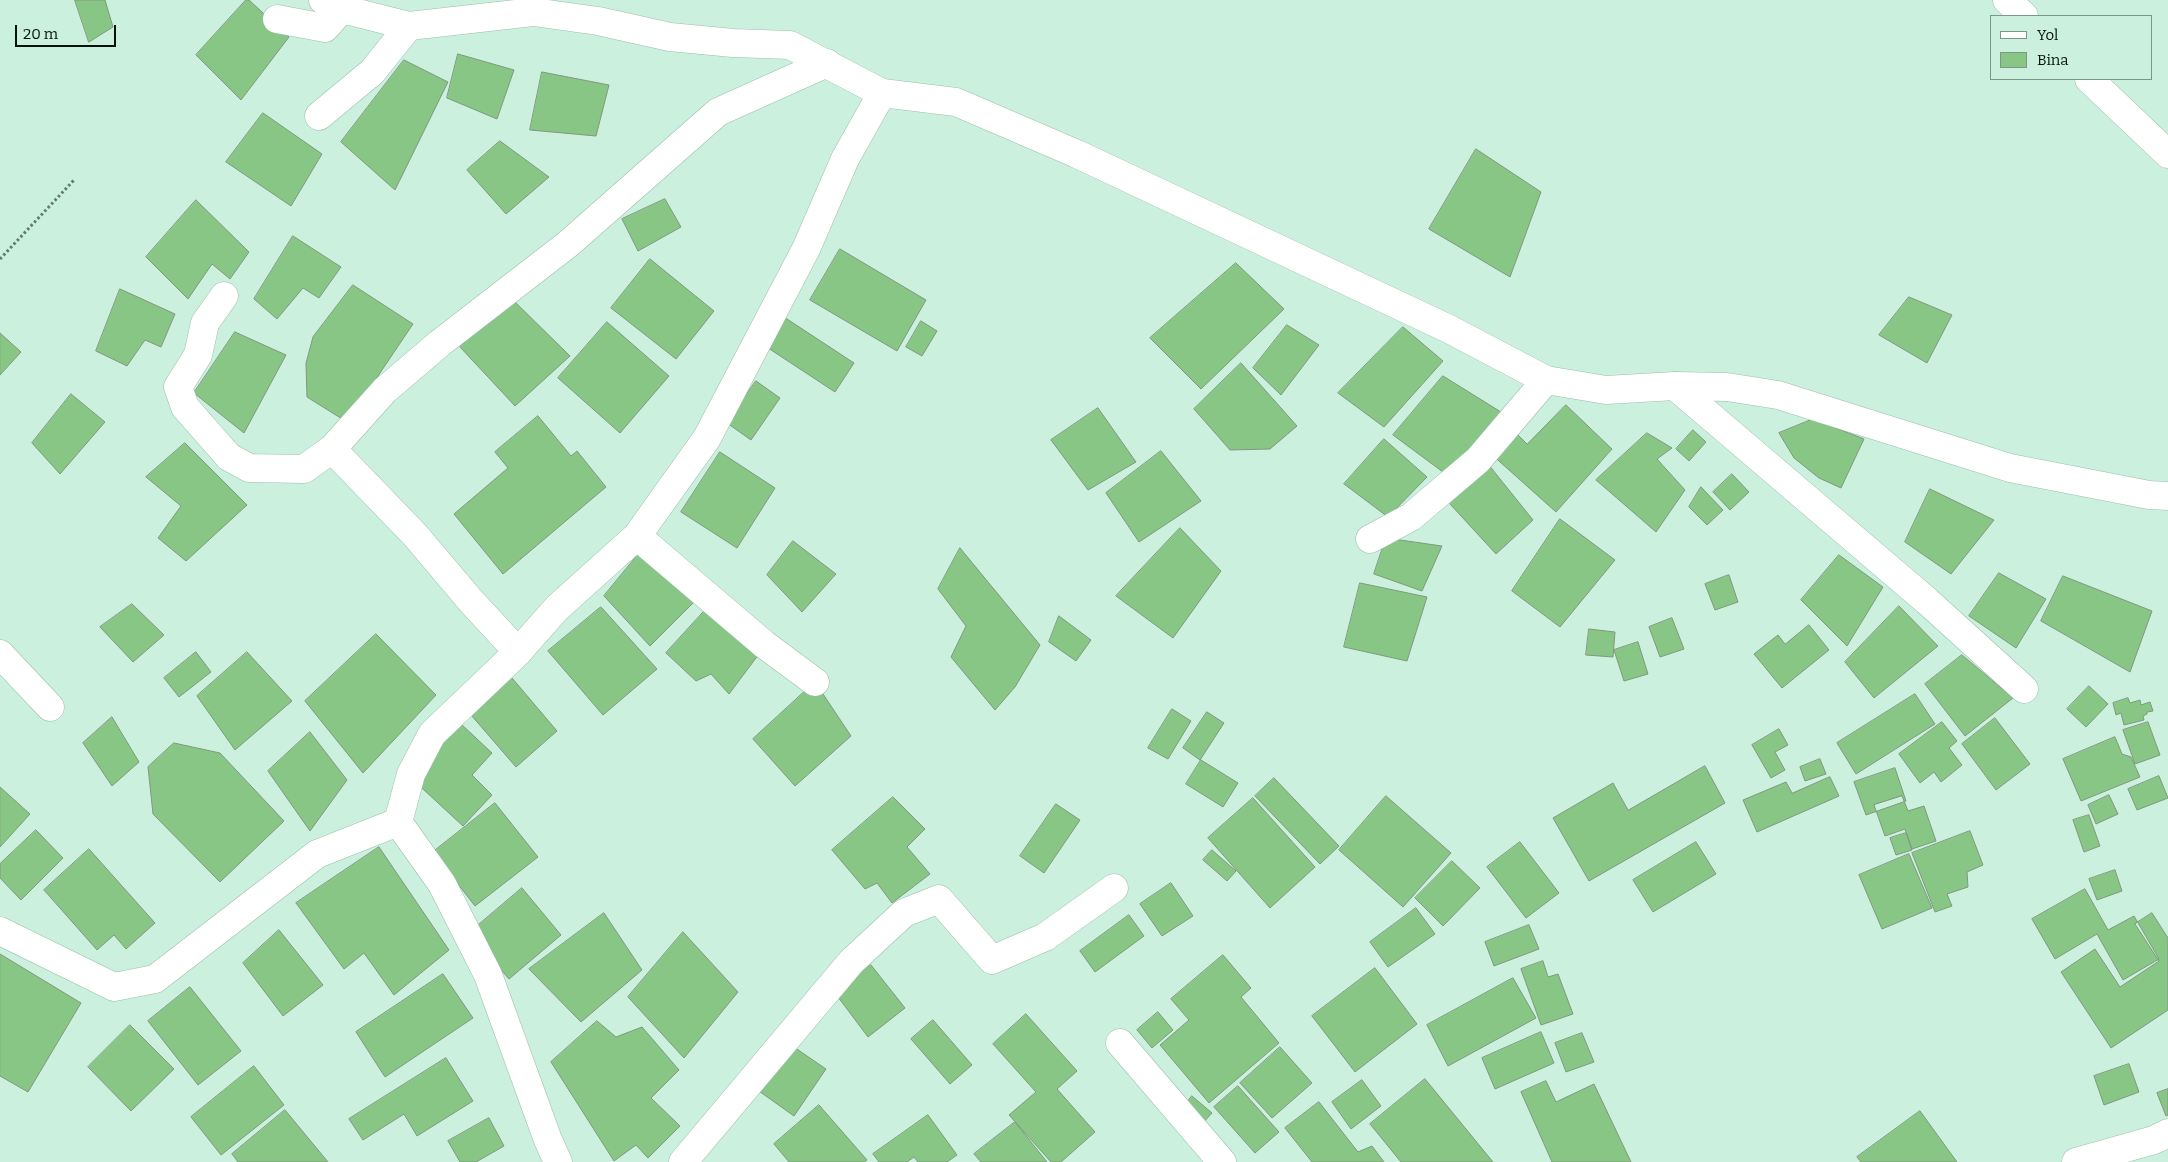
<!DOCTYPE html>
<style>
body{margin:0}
#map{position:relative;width:2168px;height:1162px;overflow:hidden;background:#cbf0de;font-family:Bitter,serif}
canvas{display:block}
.legend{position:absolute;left:1990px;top:15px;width:162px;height:65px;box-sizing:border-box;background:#cbf0de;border:1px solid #7c978a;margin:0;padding:6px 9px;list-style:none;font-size:15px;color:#05110b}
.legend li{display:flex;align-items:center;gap:10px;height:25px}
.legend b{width:25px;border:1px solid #7c978a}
.scale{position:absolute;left:15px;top:25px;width:101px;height:22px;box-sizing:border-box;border:2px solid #05110b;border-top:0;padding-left:6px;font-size:15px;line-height:18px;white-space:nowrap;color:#05110b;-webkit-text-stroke:4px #cbf0de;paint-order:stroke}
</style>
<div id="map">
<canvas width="2168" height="1162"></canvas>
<ul class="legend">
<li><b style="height:6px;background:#fff"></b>Yol</li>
<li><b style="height:14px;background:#87c685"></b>Bina</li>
</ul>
<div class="scale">20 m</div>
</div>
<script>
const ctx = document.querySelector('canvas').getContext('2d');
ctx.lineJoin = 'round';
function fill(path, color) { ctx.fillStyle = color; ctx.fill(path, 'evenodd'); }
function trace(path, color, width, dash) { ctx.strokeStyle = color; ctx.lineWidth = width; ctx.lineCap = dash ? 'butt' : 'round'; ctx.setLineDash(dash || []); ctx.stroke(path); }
const building = new Path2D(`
 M75 0H105L113 27 89 42Z
 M246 0H249L289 37 241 100 196 55Z
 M458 54 514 70 497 119 447 98Z
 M404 60 448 82 395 190 341 142Z
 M542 72 609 85 596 136 530 130Z
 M263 113 322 154 291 206 226 162Z
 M500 141 549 177 506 214 467 170Z
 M1476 149 1541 192 1510 277 1429 229Z
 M665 199 681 227 638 251 622 219Z
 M196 200 249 252 230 279 212 264 188 299 146 257Z
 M293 236 341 267 319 298 303 288 277 319 254 299Z
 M840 249 926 300 897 351 810 300Z
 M650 259 714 311 676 359 611 308Z
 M1236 263 1284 309 1201 389 1150 338Z
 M353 285 413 324 347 422 307 397 306 363 313 337Z
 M120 289 175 314 161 347 145 340 127 366 96 351Z
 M1909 297 1952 315 1927 363 1879 335Z
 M512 299 570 356 515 406 460 347Z
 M784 317 854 363 835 392 765 346Z
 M921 321 937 331 922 356 906 347Z
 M607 322 669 376 620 433 558 378Z
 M1287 325 1319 345 1281 395 1253 368Z
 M1403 327 1443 361 1384 427 1338 393Z
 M235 332 286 355 244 433 194 393Z
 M0 333 21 352 0 375Z
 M1241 363 1297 426 1270 449 1230 450 1194 409Z
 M1443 376 1501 412 1447 475 1393 435Z
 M756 381 780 398 751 440 727 423Z
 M71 394 105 422 60 474 32 443Z
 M1566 405 1612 449 1556 512 1490 453 1514 431 1527 444Z
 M1098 408 1136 462 1088 490 1051 440Z
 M538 416 571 456 577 451 606 487 503 574 454 514 508 468 495 452Z
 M1813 419 1864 439 1841 488 1819 478 1794 458 1779 433Z
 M1693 430 1706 442 1689 461 1676 449Z
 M1647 433 1672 448 1657 459 1685 490 1656 532 1596 480Z
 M1384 439 1427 477 1388 517 1344 484Z
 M185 443 247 505 186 561 158 538 181 506 146 477Z
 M1161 451 1201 501 1139 542 1106 493Z
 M720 452 775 488 737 548 681 512Z
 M1488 464 1533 520 1496 554 1450 504Z
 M1732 474 1749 492 1730 510 1713 492Z
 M1701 487 1723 510 1707 525 1689 507Z
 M1930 489 1994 520 1951 574 1905 542Z
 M1560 519 1615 560 1560 627 1512 591Z
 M1180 528 1221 571 1173 638 1116 596Z
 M1386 538 1442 546 1422 591 1374 574Z
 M793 541 836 574 802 612 767 575Z
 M960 548 1040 645 1015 687 995 710 951 657 966 626 938 589Z
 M641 551 694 602 650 646 604 596Z
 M1839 555 1883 587 1847 646 1801 600Z
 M1999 573 2046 599 2016 648 1969 616Z
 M1729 575 1738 602 1715 610 1705 584Z
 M2063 576 2152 611 2130 672 2041 621Z
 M1360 583 1427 597 1407 661 1344 647Z
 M132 604 164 635 133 662 100 627Z
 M1899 606 1938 646 1874 698 1845 662Z
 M601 607 657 669 603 715 548 651Z
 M708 607 759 654 729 694 711 674 696 681 666 653Z
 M1059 616 1091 640 1076 661 1049 642Z
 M1672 618 1684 649 1660 657 1649 627Z
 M1809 625 1829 650 1782 688 1754 654 1778 635 1785 644Z
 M1589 629 1615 632 1613 657 1586 655Z
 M376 634 436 695 363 773 305 701Z
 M1638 642 1648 674 1624 681 1614 650Z
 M196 652 211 672 179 697 164 678Z
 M247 652 292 701 235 750 197 696Z
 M1962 655 2013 698 1965 736 1925 684Z
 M512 678 557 731 516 767 471 715Z
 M815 682 851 736 795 786 753 739Z
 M2089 686 2108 704 2086 727 2067 709Z
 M1915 694 1935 724 1856 774 1837 743Z
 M2128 698 2130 703 2140 700 2141 705 2150 702 2153 711 2147 712V714L2143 716 2144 720 2124 725 2121 713 2116 715 2113 703Z
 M1172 709 1191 721 1168 759 1148 748Z
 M1207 712 1224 723 1200 760 1183 748Z
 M112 717 139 762 112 786 83 743Z
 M1995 718 2030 764 1996 790 1962 744Z
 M1942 722 1957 741 1949 748 1962 765 1941 782 1934 772 1920 783 1899 754Z
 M2148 722 2160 755 2135 764 2123 730Z
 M461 724 492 753 472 775 492 795 463 826 411 778Z
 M1779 729 1788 745 1775 752 1785 770 1771 778 1752 745Z
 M310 732 347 780 310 831 268 771Z
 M2115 737 2122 754 2131 757 2140 777 2081 801 2063 759Z
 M174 743 220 753 284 821 220 882 153 814 148 767Z
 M1820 759 1826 774 1805 781 1800 767Z
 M1201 760 1238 783 1223 807 1186 784Z
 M1705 766 1725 803 1589 881 1553 818 1613 783 1628 810Z
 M1895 768 1906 801 1866 815 1854 782Z
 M2159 776 2168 798 2137 810 2128 789Z
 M1830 777 1839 796 1757 832 1743 800 1786 782 1792 793Z
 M1274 778 1339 846 1320 864 1255 796Z
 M0 787 30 814 0 847Z
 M2109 795 2118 814 2096 824 2088 805Z
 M1386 796 1451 853 1403 907 1339 850Z
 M1902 796 1908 811 1924 806 1936 841 1912 849 1905 829 1885 836 1874 805Z
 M893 797 925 829 907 847 930 874 892 903 877 883 865 889 832 850Z
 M1253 798 1315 867 1270 908 1208 838Z
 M495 803 538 857 475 906 433 852Z
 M1056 804 1080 820 1044 873 1020 856Z
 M2089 815 2100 846 2084 852 2073 820Z
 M36 830 63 858 21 900 0 878V864Z
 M1970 831 1983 865 1967 872 1968 887 1947 894 1952 906 1935 912 1912 853Z
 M1906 833 1912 850 1896 855 1890 838Z
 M1520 842 1559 893 1526 918 1487 867Z
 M1696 842 1716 874 1653 912 1633 880Z
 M379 847 449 950 394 995 364 953 344 969 296 903Z
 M89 849 155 923 126 949 114 935 97 950 44 890Z
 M1212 850 1236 871 1227 881 1203 860Z
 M1909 854 1932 908 1882 929 1859 875Z
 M1452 861 1480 888 1443 926 1415 898Z
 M2115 870 2122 891 2097 900 2089 879Z
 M1171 883 1193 916 1162 936 1140 904Z
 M522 888 561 935 509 979 469 933Z
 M2085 889 2108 930 2134 916 2159 959 2123 980 2097 934 2055 959 2032 919Z
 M1416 908 1435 934 1388 967 1370 942Z
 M604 913 642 970 581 1022 529 969Z
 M2152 913 2168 938V1010L2111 1048 2061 972 2095 949 2120 987 2159 961 2135 924Z
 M1129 915 1144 936 1095 972 1080 951Z
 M1529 925 1539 949 1494 966 1485 942Z
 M279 930 323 985 283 1016 243 963Z
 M683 932 738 992 684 1058 628 997Z
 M0 954 81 1003 28 1092 0 1076Z
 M1223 955 1251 988 1241 997 1279 1043 1209 1103 1160 1045 1189 1020 1171 999Z
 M1543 961 1548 977 1558 974 1573 1014 1541 1025 1521 969Z
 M871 965 905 1008 868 1037 835 993Z
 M1375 968 1417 1024 1355 1072 1312 1016Z
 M443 974 473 1018 385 1077 356 1032Z
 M1513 978 1536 1018 1448 1066 1427 1025Z
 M190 987 241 1051 198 1085 148 1021Z
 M1158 1012 1173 1030 1152 1048 1137 1030Z
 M1026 1014 1077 1071 1057 1089 1095 1132 1061 1162H1051L1009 1115 1036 1092 993 1044Z
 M933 1020 972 1065 950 1084 911 1039Z
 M597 1021 616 1037 642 1027 679 1070 651 1098 680 1126 648 1158 636 1145 614 1161 551 1062Z
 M130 1025 174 1069 131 1111 88 1067Z
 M1541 1032 1554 1063 1495 1089 1482 1058Z
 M1582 1033 1594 1062 1566 1072 1555 1043Z
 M788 1043 826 1069 794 1116 756 1089Z
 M1280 1047 1312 1083 1272 1118 1240 1083Z
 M446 1058 473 1101 417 1136 404 1114 363 1140 349 1119Z
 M2129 1064 2139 1092 2104 1105 2094 1076Z
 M254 1066 284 1105 221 1155 191 1117Z
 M1425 1079 1493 1162H1401L1370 1124Z
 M1362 1080 1381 1106 1351 1129 1332 1102Z
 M1546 1081 1556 1102 1594 1084 1631 1162H1552L1521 1092Z
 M1238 1086 1279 1132 1255 1153 1214 1107Z
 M2168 1089V1115L2166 1116 2157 1093Z
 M1192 1096 1212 1113 1202 1124 1183 1108Z
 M1319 1102 1358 1152 1372 1146 1384 1162H1312L1285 1128Z
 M819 1105 867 1160 864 1162H789L774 1144Z
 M285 1110 328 1162H238L232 1154Z
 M1920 1111 1957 1162H1861L1857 1157Z
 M928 1115 957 1155 947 1162H918L914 1157 907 1162H879L873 1154Z
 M489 1118 504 1146 476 1162H460L448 1141Z
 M1015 1122 1047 1162H981L974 1154Z`);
const path = new Path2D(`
 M0 259 75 179`);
const minor = new Path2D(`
 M323 0 342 9 409 26 533 12 598 21 670 37 733 43 790 45 882 93
 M224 296 205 323 198 355 178 387 185 407 229 457 249 468 304 469 332 449 385 390 440 343 568 244 718 112 827 63
 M1675 386 1927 601 2024 689
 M332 449 416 536 470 600 518 652
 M1370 539 1411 517 1478 460 1546 380
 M0 654 50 707
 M0 931 114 987 155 979 317 854 398 822
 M1120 1043 1222 1162
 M683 1162 851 962 904 913 939 899 992 960 1045 937 1114 888
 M2076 1162 2154 1140 2168 1133`);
const secondary = new Path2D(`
 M2007 0 2024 16
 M277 19 325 28 342 9
 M2089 79 2168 154
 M319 116 372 72 409 26
 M637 536 765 645 815 682
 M558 1162 548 1140 488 975 442 884 398 822 411 774 432 734 518 652 557 608 637 536 707 438 806 249 845 159 882 93 956 102 1077 154 1449 329 1546 380 1606 390 1675 386 1727 387 1778 395 2010 468 2149 495 2168 496`);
fill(building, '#87c685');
trace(building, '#80987f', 1);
trace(minor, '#9bbfad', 29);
trace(secondary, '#9bbfad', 29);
trace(path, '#637b6f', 3, [2.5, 2.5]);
trace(minor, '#fff', 28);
trace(secondary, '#fff', 28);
</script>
